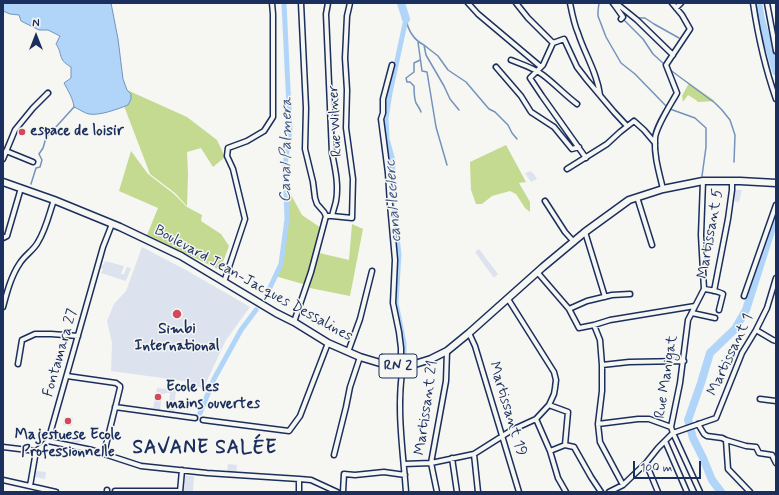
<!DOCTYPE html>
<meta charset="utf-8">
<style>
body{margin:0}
#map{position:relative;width:779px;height:495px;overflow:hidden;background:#f6f6f2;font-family:Mynerve,sans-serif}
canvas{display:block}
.frame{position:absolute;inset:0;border:4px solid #1b2f5e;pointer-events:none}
.north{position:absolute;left:16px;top:16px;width:40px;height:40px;-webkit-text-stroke:3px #f6f6f2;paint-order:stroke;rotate:0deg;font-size:11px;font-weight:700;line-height:16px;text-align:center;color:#1b2f5e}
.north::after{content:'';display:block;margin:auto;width:14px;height:18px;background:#1b2f5e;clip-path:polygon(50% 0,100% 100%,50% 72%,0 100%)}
.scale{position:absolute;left:633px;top:461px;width:68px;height:18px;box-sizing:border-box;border:2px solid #1b2f5e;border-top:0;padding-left:5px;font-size:12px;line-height:14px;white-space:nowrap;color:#1b2f5e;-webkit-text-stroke:3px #f6f6f2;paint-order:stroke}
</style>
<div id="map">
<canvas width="779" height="495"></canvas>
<div class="frame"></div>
<div class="north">N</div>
<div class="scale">100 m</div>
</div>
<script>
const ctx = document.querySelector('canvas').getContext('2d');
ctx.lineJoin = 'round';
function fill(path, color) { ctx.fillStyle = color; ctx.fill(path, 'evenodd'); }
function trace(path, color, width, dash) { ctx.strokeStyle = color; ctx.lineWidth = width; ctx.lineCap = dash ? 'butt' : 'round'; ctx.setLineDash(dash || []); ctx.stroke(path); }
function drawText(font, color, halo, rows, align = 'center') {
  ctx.font = font + ' Mynerve,sans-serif'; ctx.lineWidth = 3; ctx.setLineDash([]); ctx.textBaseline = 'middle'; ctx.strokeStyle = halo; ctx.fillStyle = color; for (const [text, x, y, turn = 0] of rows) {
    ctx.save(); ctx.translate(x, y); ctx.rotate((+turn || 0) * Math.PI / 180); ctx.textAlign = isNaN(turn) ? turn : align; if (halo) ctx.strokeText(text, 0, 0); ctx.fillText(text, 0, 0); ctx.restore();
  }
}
const built = new Path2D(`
 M531 171 532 173H533L537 179 531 182 525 173Z
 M733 190H742L739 202 734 201 735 199 732 198Z
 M142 247 186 270 250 307 226 340 203 389 184 381 111 371 112 343 107 321 114 304 126 291Z
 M479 249 498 274 494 278 475 252Z
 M105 261 124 266 121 274H124L127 267 131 268 126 281 101 273 103 269 101 268 102 265 104 264Z
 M157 388 176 390 174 412 168 410 170 393H165V394H162L160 410 153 409Z
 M64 417 66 418 67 417 73 418 72 426 63 425Z
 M73 434 83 436 81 442H78L76 445 71 444Z
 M228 464 237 465 236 474 227 473Z
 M36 471 46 472 45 479 35 477Z
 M184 476H194L193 492H183Z`);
const green = new Path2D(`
 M689 83 715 101 698 102 696 100 688 95 683 102 682 96Z
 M127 90 187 117 217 140 225 157 213 167 201 148 187 152 188 174 187 206 175 193 150 174 124 106 128 105 131 94Z
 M506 145 526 182 519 183 530 202V212L525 208 516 194 510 191 492 196 482 204H476L471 190 470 162Z
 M131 151 148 174 174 194 187 207 202 215 201 221 221 234 229 246 220 270 147 235 158 208 119 191Z
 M289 191 302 215 321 228 315 252 349 260 352 224 363 229 350 296 310 288V286L275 276 279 266Z`);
const water = new Path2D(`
 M3 3H111L118 39 123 79 127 90 131 94V99L128 105C118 109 99 116 89 114 84 113 79 109 74 107 73 98 68 91 64 83L71 78V67C57 59 63 54 56 44L60 36 48 30H39L21 21 19 15 10 14 3 11Z`);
const stream = new Path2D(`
 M599 3 598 11V16L606 37 621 63 635 74 667 107
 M609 3 612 6
 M622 18 643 39 653 54 664 64
 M637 18H645L654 24 679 38
 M406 19C408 30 414 40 424 45L426 55 444 86 450 99 459 110
 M418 42 422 71 427 72 436 127 447 165
 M424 45 438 56 448 70 466 82 489 109 495 112 508 125 512 133 517 139
 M420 60 414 63V72L406 78 407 82H410L414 86C414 91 414 98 416 103 418 106 420 109 421 112
 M669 69 715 103 722 110 730 120 735 135 734 162
 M670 109 695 118 706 128V147L702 176
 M31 184 36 168 40 167 42 160 39 154 43 148 46 138 74 107`);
const canal = new Path2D(`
 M267 294 281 264 287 219 285 166 290 130 284 3
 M404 361V343L396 303 399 254 396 229 391 199 393 161 387 139 386 118 390 93 406 19
 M200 413 214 379 241 330 256 310`);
const river = new Path2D(`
 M401 3 406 19
 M758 3 761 20 776 71
 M721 492 712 480 703 458 693 438 688 420 701 383 710 353 735 329 746 310 776 215`);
const street = new Path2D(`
 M301 3 306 108 305 149 313 182 315 198 317 204 324 212 326 216
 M468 3 478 14 541 67
 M516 3 528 18 553 43
 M570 3C572 13 574 24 578 33 585 55 597 72 600 95
 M613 3 623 17 621 19
 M616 3 637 20 673 55
 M753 3C758 36 765 68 776 99
 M767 3 776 51
 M676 8 681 3
 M511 60C521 64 534 68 543 75 555 84 565 95 577 104
 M392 65 383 99V113L381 119 388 173 390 204 395 260 393 303 399 332 401 348V366
 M496 67 521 96 531 112 554 127 572 149 579 147
 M6 151 33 162
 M586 158 542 96 530 78 543 65 553 43 564 39 577 67 587 80 614 112 627 126
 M3 159 15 130 33 108 48 93
 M567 169 607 144 620 132 634 121 644 130 655 143
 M703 181 701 235 704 289
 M663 189C659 172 654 156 655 139 655 128 671 104 677 93L666 65 690 29 682 15 672 3
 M637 197 652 245
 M545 201 565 232 574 242
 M326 216H332C333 211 335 206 336 201 339 185 335 168 332 153L326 14 328 3
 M332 216 352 218 353 179 346 128 347 90 345 58 347 16 350 3
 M585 232 605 297
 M3 238 7 236 21 188
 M538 273 569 309 579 328 594 325 610 320 695 306
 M224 282 245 219 233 169 227 156 228 148 247 141 264 131 273 117V14L272 3
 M704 289C710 290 718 291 723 294L719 310
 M714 291 728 219 732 190V181
 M744 296 776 205
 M3 307C7 292 11 276 20 263 25 255 34 250 38 242 46 229 49 214 54 200
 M569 309 587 301 612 295 630 294
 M692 313 715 318
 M294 322 311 272 326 216
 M594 325 600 340 602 365V391L598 424 600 442 623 485
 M756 330 773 340 776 341
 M469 333 475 346 519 492
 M348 352 360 319 372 271
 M18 364 22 340 35 334H51L78 336
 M602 365 629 362 684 361
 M403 366C396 408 403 450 406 492
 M67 376 116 383 120 386V388L104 453
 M760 399 776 401
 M549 405 568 412 565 445 550 451
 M115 407 195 418
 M536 419 550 451 558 478 566 492
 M203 420 289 431 300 416 328 343
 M598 424 638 419H649L671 427
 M698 424 704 434 707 436 722 438 726 440 746 446 756 447 759 453 772 455 776 463
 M726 440 728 469 750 492
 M48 441 92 450 141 466 207 473 299 479 311 480 337 492
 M665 441 687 492
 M565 445 574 447 591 477 601 492
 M3 447 36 451 44 445 48 441 103 247 112 224
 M474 454 478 492
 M334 455 346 407 350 387 360 357
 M452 458 457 492
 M646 463 658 492
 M404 464 431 463 474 454 512 430 536 419 549 405 554 394 555 388 556 380 554 372 508 299
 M3 480 56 492
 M30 486 36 451
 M107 490V492
 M115 491H180
 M180 492 182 470
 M299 492V479
 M343 492 344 474 355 475 384 472 405 475
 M437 492 431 463 446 381 447 351
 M609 492 623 485 646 463 658 448 673 433 671 427 680 383 688 320 704 289
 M700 492 673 433 716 418 742 353 756 330 767 308 776 278`);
const primary = new Path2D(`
 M3 182 54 200 120 227 181 256 276 313 294 322 328 343 360 357 380 363 401 366H408L415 364 431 359 447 351 469 333 543 267 585 232 629 200 663 189 703 181H740L776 183`);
const markers = [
 [22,132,4,"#d1495b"],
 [177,314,5,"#d1495b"],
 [158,397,4,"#d1495b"],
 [68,421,4,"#d1495b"]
];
const shields = [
 [398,366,38]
];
const shieldNames = [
 ["RN 2",398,366]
];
const streetNames = [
 ["Rue Wilner",336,121,-93],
 ["Martissant 5",711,234,-80],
 ["Boulevard Jean-Jacques Dessalines",253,284,29],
 ["Fontamara 27",61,353,-74],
 ["Martissant 1",731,355,-65],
 ["Rue Manigat",667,377,-81],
 ["Martissant 21",427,408,-82],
 ["Martissant 19",507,409,73]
];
const poiNames = [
 ["espace de loisir",30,132],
 ["Simbi",177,330,"center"],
 ["International",177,347,"center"],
 ["Ecole les",166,388],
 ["mains ouvertes",166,405],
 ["Majestuese Ecole",68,436,"center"],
 ["Professionnelle",68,453,"center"]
];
const waterNames = [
 ["Canal Palmera",287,150,-89],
 ["canal leclerc",394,201,-94]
];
const districtNames = [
 ["SAVANE SALÉE",205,449]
];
fill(built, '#dde3ee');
fill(green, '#c3da90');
fill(water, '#b0d5f9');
trace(water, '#7493bb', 1);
trace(stream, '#7493bb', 1.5);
trace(canal, '#b0d5f9', 5);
trace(river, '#b0d5f9', 8);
trace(street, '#1b2f5e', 7);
trace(primary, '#1b2f5e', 9);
trace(street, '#f6f6f2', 4);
trace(primary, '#f6f6f2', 6);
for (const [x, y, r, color] of markers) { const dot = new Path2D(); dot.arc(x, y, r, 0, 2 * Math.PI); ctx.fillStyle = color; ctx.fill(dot); trace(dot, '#f6f6f2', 1.5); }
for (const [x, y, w] of shields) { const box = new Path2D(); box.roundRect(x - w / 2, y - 12, w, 24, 3); ctx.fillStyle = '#f6f6f2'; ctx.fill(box); trace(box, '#1b2f5e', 1); }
drawText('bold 14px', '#1b2f5e', null, shieldNames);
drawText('15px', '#1b2f5e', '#f6f6f2', streetNames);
drawText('bold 15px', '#1b2f5e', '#f6f6f2', poiNames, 'left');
drawText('italic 16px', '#405885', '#f6f6f2', waterNames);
ctx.letterSpacing = '1px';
drawText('bold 19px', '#1b2f5e', '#f6f6f2', districtNames);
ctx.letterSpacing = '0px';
</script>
